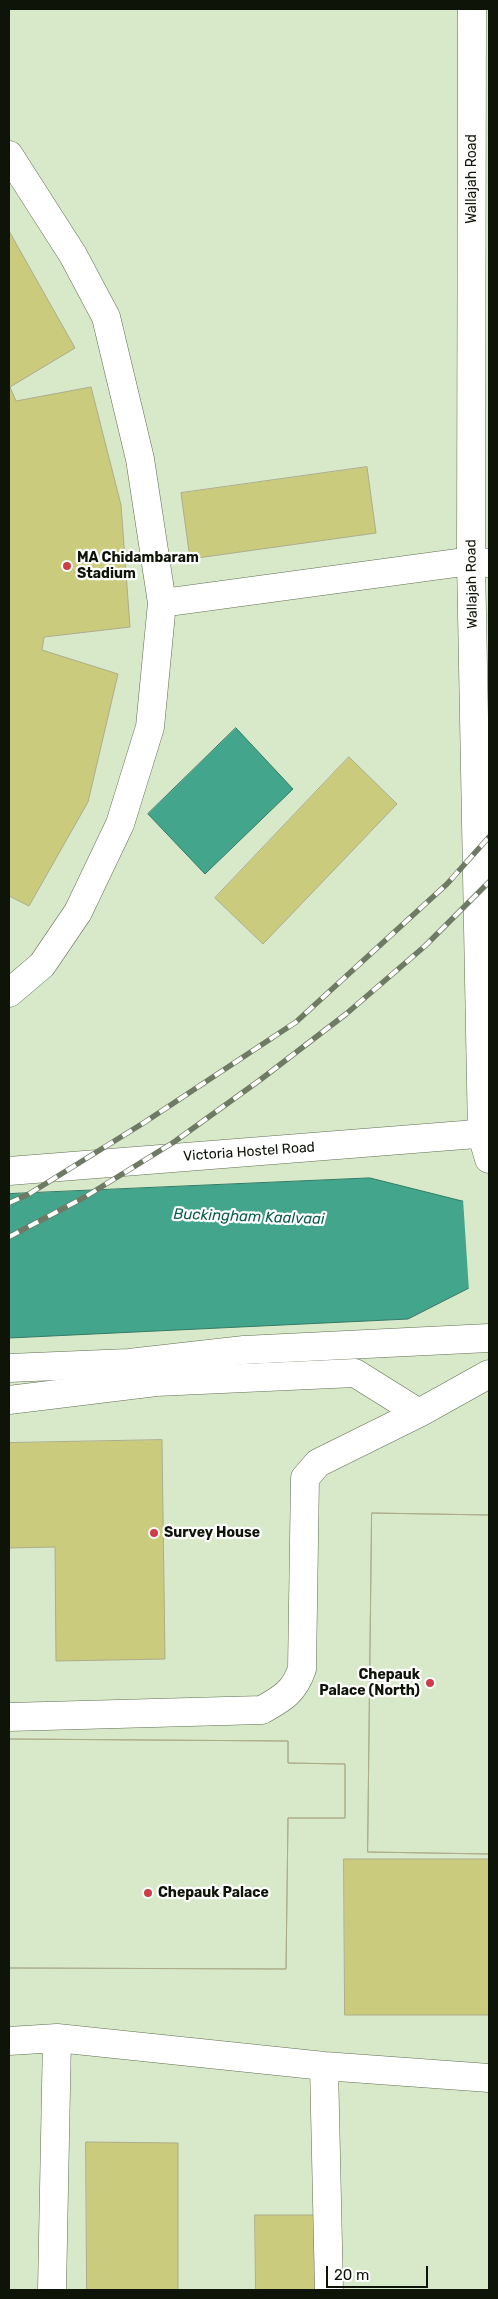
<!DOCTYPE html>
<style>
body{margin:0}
#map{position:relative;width:498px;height:2299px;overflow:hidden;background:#d8e9c9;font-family:Rubik,sans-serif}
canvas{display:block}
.frame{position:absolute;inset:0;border:10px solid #0f1409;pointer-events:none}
.scale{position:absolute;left:326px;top:2266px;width:102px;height:22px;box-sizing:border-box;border:2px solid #0f1409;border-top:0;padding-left:6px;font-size:15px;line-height:18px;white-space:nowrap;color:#0f1409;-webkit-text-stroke:4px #fff;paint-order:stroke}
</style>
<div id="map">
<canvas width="498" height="2299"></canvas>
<div class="frame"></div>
<div class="scale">20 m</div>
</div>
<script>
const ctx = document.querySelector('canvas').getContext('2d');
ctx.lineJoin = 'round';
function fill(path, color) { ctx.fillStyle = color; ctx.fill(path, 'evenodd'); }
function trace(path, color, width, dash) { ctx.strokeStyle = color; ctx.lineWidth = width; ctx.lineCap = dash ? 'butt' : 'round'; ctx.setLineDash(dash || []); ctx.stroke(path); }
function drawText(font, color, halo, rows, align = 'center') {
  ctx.font = font + ' Rubik,sans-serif'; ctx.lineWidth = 4.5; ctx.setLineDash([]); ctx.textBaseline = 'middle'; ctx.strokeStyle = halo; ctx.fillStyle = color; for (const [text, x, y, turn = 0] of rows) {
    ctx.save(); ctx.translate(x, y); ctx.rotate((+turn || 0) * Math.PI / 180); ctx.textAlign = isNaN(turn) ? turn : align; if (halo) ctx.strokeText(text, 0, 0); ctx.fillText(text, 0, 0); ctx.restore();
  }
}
const water = new Path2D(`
 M236 728 293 789 205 874 148 814Z
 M370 1178 462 1201 489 1203V1288H469L408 1319 9 1338V1194Z`);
const pier = new Path2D(`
 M463 1199 489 1200V1291H469Z`);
const building = new Path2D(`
 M9 231 75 348 10 387 16 401 91 387 121 505 130 627 44 637 42 650 118 674 88 802 29 906 9 896Z
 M367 467 376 533 190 559 181 493Z
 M349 757 397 804 263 944 215 898Z
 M162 1440 165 1659 56 1661 55 1547 9 1548V1443Z
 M372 1513 489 1515V1854L368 1852Z
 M372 1513 489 1515V1854L368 1852Z
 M9 1739 288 1741V1763L345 1764V1818H288L286 1969 9 1968Z
 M9 1739 288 1741V1763L345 1764V1818H288L286 1969 9 1968Z
 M344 1859H489V2015H345Z
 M86 2142 178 2143V2290H87Z
 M255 2215H324L325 2290H256Z`);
const minor = new Path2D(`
 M9 155 73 255 106 317 140 459 162 603 471 561 489 563
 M9 993 42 965 78 912 120 824 150 727 162 603
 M9 1171 489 1133
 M9 1400 156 1382 355 1373 419 1413
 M9 1717 262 1710C283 1698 294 1692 302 1669L305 1478 318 1463 419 1413 489 1374
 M9 2041 57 2038 324 2066 489 2078
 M324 2066 329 2290
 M52 2290 57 2038`);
const major = new Path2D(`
 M472 9 471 561 482 1135 489 1159
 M9 1368 129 1363 244 1350 489 1338`);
const rail = new Path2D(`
 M9 1203 29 1194 145 1122 296 1022 447 884 489 837
 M9 1237 85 1197 174 1142 260 1080 346 1014 425 946 489 882`);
const markers = [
 [67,566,5,"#ce3e49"],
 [154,1533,5,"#ce3e49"],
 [430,1683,5,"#ce3e49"],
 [148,1893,5,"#ce3e49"]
];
const streetNames = [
 ["Wallajah Road",472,179,-90],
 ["Wallajah Road",472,584,-91],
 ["Victoria Hostel Road",249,1152,-4]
];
const poiNames = [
 ["MA Chidambaram",77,558],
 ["Stadium",77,574],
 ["Survey House",164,1533],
 ["Chepauk",420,1675,"right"],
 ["Palace (North)",420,1691,"right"],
 ["Chepauk Palace",158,1893]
];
const waterNames = [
 ["Buckingham Kaalvaai",249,1217,2]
];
fill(water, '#42a58c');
trace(water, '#337a65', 1);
fill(pier, '#d8e9c9');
fill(building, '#cbcb7d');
trace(building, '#acac8b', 1);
trace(minor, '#606e52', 29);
trace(major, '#606e52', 29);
trace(minor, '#fff', 28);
trace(major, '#fff', 28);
trace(rail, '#6f7a65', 5.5);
trace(rail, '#fff', 4, [11]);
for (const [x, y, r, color] of markers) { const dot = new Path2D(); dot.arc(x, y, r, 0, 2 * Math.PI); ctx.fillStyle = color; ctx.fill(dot); trace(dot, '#fff', 2); }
drawText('14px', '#0f1409', '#fff', streetNames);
drawText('bold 14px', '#0f1409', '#fff', poiNames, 'left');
drawText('italic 15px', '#0d5d4c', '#fff', waterNames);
</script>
